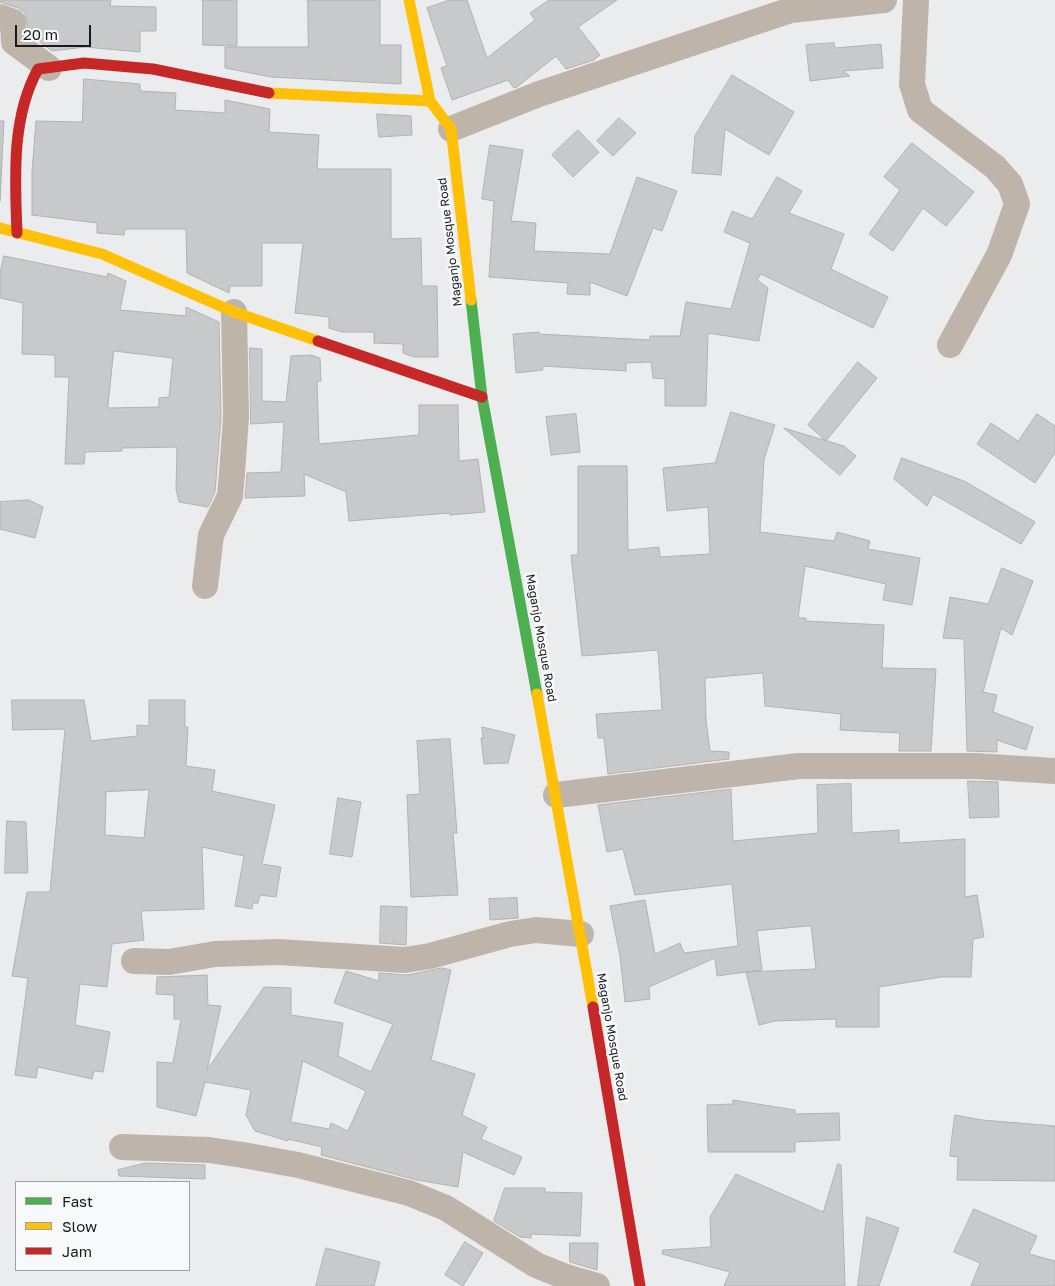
<!DOCTYPE html>
<style>
body{margin:0}
#map{position:relative;width:1055px;height:1286px;overflow:hidden;background:#ebeced;font-family:"Golos Text",sans-serif}
canvas{display:block}
.legend{position:absolute;left:15px;top:1181px;width:175px;height:90px;box-sizing:border-box;background:#f7f9fb;border:1px solid #9ea0a1;margin:0;padding:6px 9px;list-style:none;font-size:15px;color:#191a1b}
.legend li{display:flex;align-items:center;gap:10px;height:25px}
.legend b{width:25px;border:1px solid #9ea0a1}
.scale{position:absolute;left:15px;top:25px;width:76px;height:22px;box-sizing:border-box;border:2px solid #191a1b;border-top:0;padding-left:6px;font-size:15px;line-height:18px;white-space:nowrap;color:#191a1b;-webkit-text-stroke:4px #f7f9fb;paint-order:stroke}
</style>
<div id="map">
<canvas width="1055" height="1286"></canvas>
<ul class="legend">
<li><b style="height:6px;background:#4caf50"></b>Fast</li>
<li><b style="height:6px;background:#ffc107"></b>Slow</li>
<li><b style="height:6px;background:#c62828"></b>Jam</li>
</ul>
<div class="scale">20 m</div>
</div>
<script>
const ctx = document.querySelector('canvas').getContext('2d');
ctx.lineJoin = 'round';
function fill(path, color) { ctx.fillStyle = color; ctx.fill(path, 'evenodd'); }
function trace(path, color, width, dash) { ctx.strokeStyle = color; ctx.lineWidth = width; ctx.lineCap = dash ? 'butt' : 'round'; ctx.setLineDash(dash || []); ctx.stroke(path); }
function drawText(font, color, halo, rows, align = 'center') {
  ctx.font = font + ' "Golos Text",sans-serif'; ctx.lineWidth = 5; ctx.setLineDash([]); ctx.textBaseline = 'middle'; ctx.strokeStyle = halo; ctx.fillStyle = color; for (const [text, x, y, turn = 0] of rows) {
    ctx.save(); ctx.translate(x, y); ctx.rotate((+turn || 0) * Math.PI / 180); ctx.textAlign = isNaN(turn) ? turn : align; if (halo) ctx.strokeText(text, 0, 0); ctx.fillText(text, 0, 0); ctx.restore();
  }
}
const building = new Path2D(`
 M0 0H111L110 6 156 7V31H140V52L85 47 52 51 29 34 25 13 18 8 0 2Z
 M203 0H237V46L203 45Z
 M308 0H380V45H401V84L271 77 225 68V47H308Z
 M450 0H467L487 58 535 20 530 13 549 0H617L578 27 600 55 594 60 566 69 556 56 517 87 514 88 508 80 452 100 441 68 447 66 427 8Z
 M834 43 835 48 881 44 883 68 843 71 850 76 810 81 806 45Z
 M732 75 794 112 769 155 725 129 721 175 692 173 695 136Z
 M84 79 140 84V91L176 93 175 110 225 113V100L270 109 269 132 319 135 317 169H391V239L421 238 422 286H437L438 357H414L403 353V344L374 343V332H342L329 328V317L295 313 303 243H262V286H230L229 293 187 273 186 229H125L124 235 97 233V223L32 215V172L36 121 82 122Z
 M377 114 411 116 412 135 379 137Z
 M619 118 636 133 613 156 597 141Z
 M0 121H4L0 201Z
 M578 130 599 152 573 177 552 155Z
 M912 143 974 192 946 226 923 208 893 251 869 234 900 190 884 177Z
 M490 145 523 150 511 221 536 223 534 251 610 254 637 177 677 191 662 231 653 228 627 296 590 282V295L567 294 568 283 489 277 494 201 482 199Z
 M777 177 802 191 789 213 844 234 831 269 888 297 873 328 761 274 757 280 768 288 759 341 708 333 706 406H665V379L653 378 651 362 626 363V371L542 366 543 370 516 373 513 334 539 332V334L650 340V336H680L686 302 731 309 750 243 724 232 732 211 752 219Z
 M4 256 107 277 108 273 126 281 120 310 186 316V307L219 322 221 417 215 492 208 507 179 502 176 489 177 447 122 448V451L85 452 84 464H65L69 377H55V355L22 354 23 303 0 298V274ZM114 351 173 358 169 397 159 398V407L108 408Z
 M250 348 262 349V401L286 402 291 356 311 355 320 358 321 381H317L319 444 419 435V405H458L459 461 478 459 485 512 450 515V513L349 521 346 492 304 474 305 496 245 498 247 473 281 472 284 422 251 424Z
 M858 362 877 378 826 441 808 425Z
 M731 412 775 425 764 459 760 532 834 541 837 532 870 541 868 549 920 558 912 605 883 600 886 584 805 566 798 618H806V621L884 625 882 668 936 669 931 751H899L900 733 840 730 841 714 765 706 763 673 705 678 706 720 710 751 729 752V759L608 774 604 738H598L596 714 662 710 658 650 582 656 571 555H578V466H627L628 550 659 547 660 557 710 554 708 507 667 511 663 468 715 463Z
 M576 414 580 452 551 455 546 417Z
 M1037 414 1055 426V453L1035 483 977 444 991 423 1018 441Z
 M784 428 844 446 856 456 840 475Z
 M902 458 964 481 1035 522 1021 544 933 494 927 506 894 479Z
 M29 500 43 507 35 538 0 529V502Z
 M1002 568 1033 581 1012 635 1001 628 983 692 997 695 993 712 1033 727 1026 750 997 740V752L967 751 964 639 943 638 950 597 988 604Z
 M12 700H84L91 741 137 736V725L149 726V700H185V727H188L186 766 215 770 212 791 275 805 262 864 281 867 276 897 260 895 258 903H253L252 909 235 906 244 856 202 847 204 909 141 911 144 940 112 944 107 987 80 984 75 1025 110 1032 103 1072 94 1071 92 1079 38 1067 36 1078 15 1075 28 978 12 976 27 892H50L65 729 13 730ZM149 790 144 838 105 835 106 792Z
 M482 727 515 735 508 763 484 764 481 738H483Z
 M450 739 457 833H453L458 895 411 897 407 795 420 794 417 741Z
 M968 781 998 782 999 817 970 818Z
 M851 784 852 833 899 830V843L965 839V897L977 895 984 937 973 939 971 977H941L879 987V1027H836V1019L775 1021 759 1025 746 972 717 976 715 958 649 987 650 999 625 1002 620 956 610 906 645 900 655 954 680 943 684 953 738 946 732 884 635 895 623 849 607 852 598 805 731 789 733 841 818 833 817 785ZM811 926 816 969 746 972 762 970 757 931Z
 M338 798 361 802 352 857 330 854Z
 M7 821 26 822 28 873H5Z
 M517 898 518 918 490 920 489 899Z
 M381 906 407 907 406 945 380 943Z
 M442 968 451 970 431 1060 475 1074 462 1115 487 1127 481 1139 522 1157 514 1175 463 1152 458 1187 417 1180 321 1155 322 1147 288 1139V1141L255 1131 246 1115 251 1090 205 1082 196 1116 157 1107V1062L173 1063 181 1019H174V995L156 994 157 977 207 975 208 1005 221 1006 207 1070 264 987 291 988V1015L343 1023 338 1056 371 1072 393 1024 334 1003 346 971 379 981V973L407 975ZM303 1061 366 1091 348 1131 331 1123 329 1129 291 1122Z
 M733 1100 795 1110V1114L839 1113 840 1140 795 1142V1152H708L707 1105 733 1104Z
 M955 1115 982 1120 1055 1126V1181L957 1180 958 1157 950 1156Z
 M146 1163 205 1165V1179L119 1176 118 1170Z
 M838 1164 841 1165 845 1286H724L730 1272 662 1254 663 1250 711 1247 710 1217 736 1174 823 1212Z
 M505 1188H545V1192L582 1193 580 1236 531 1234V1238L520 1237 494 1221Z
 M974 1209 1037 1236 1029 1254 1055 1261V1286H971L980 1263 954 1252Z
 M867 1217 899 1228 879 1286H858Z
 M465 1242 483 1253 463 1286 445 1275Z
 M570 1243H598L597 1270 570 1262Z
 M326 1248 380 1262 374 1286H316Z`);
const street = new Path2D(`
 M916 0 912 84 920 110 995 167 1010 184 1017 204 999 255 950 345
 M0 17 13 22 14 42 49 68
 M451 129 539 94 791 10 884 0
 M205 586 211 535 230 496 232 473 236 417 234 312
 M556 795 799 766H975L1055 771
 M134 961 169 962 215 954 278 952 405 960 430 956 510 934 536 930 581 934
 M122 1147 209 1150 243 1155 298 1165 409 1193 446 1208 536 1265 566 1277 597 1286`);
const fast = new Path2D(`
 M471 300 482 397 537 694`);
const slow = new Path2D(`
 M409 0 430 101 451 129 471 300
 M269 93 430 101
 M0 228 102 254 234 312 318 341
 M537 694 593 1007`);
const jam = new Path2D(`
 M17 233C15 179 11 118 38 69L84 63 153 69 269 93
 M318 341 482 397
 M593 1007 640 1286`);
const streetNames = [
 ["Maganjo Mosque Road",450,242,-97],
 ["Maganjo Mosque Road",541,638,80],
 ["Maganjo Mosque Road",612,1037,80]
];
fill(building, '#c8c9ca');
trace(building, '#b1b2b3', 1);
trace(street, '#beb4aa', 26);
trace(fast, '#4caf50', 11);
trace(slow, '#ffc107', 11);
trace(jam, '#c62828', 11);
drawText('12px', '#191a1b', '#f7f9fb', streetNames);
</script>
